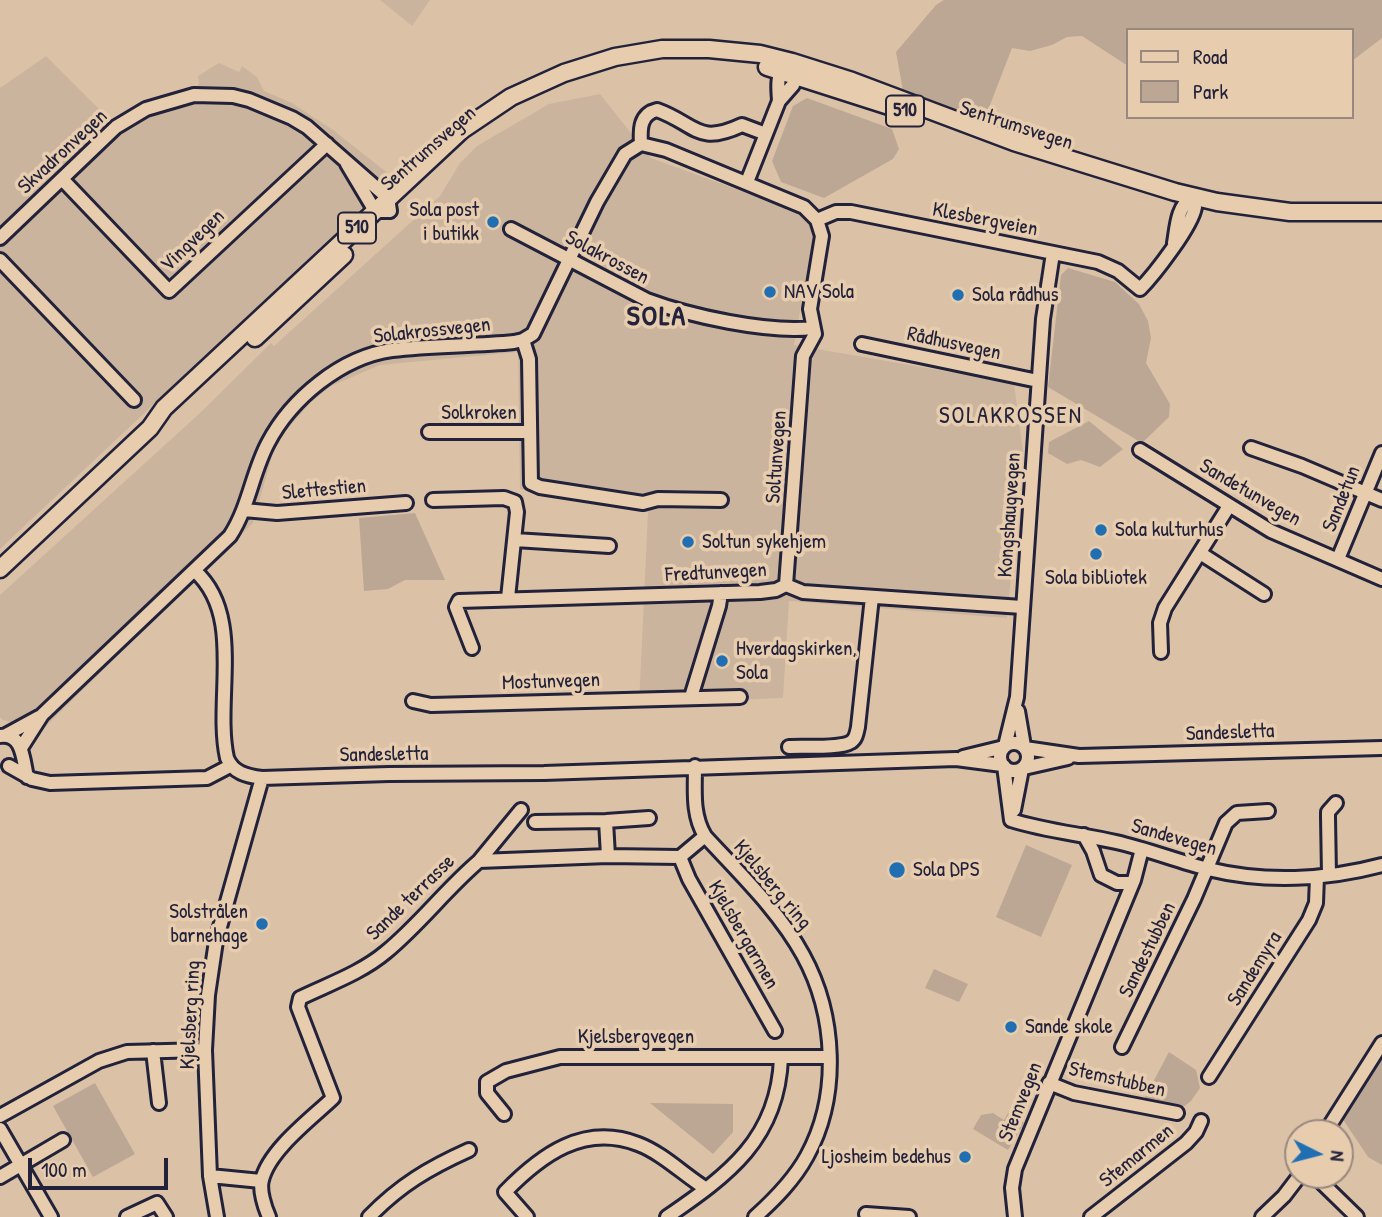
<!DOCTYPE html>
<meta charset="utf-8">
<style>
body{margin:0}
#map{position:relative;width:1382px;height:1217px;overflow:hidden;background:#dbc2a7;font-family:"Patrick Hand",sans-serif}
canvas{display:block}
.legend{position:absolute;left:1126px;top:28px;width:228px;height:91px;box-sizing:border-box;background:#e7ccae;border:2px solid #988880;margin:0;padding:9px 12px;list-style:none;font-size:21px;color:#22223b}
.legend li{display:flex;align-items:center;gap:14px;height:35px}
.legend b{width:35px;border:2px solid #988880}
.north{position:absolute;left:1284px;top:1119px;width:70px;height:70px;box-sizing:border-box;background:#e7ccae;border:2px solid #988880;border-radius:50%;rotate:96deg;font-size:19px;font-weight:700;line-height:28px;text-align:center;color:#22223b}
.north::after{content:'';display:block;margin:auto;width:24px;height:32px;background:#1f6fb2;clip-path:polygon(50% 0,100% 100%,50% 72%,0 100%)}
.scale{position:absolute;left:28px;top:1158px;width:140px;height:32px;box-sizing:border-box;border:4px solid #22223b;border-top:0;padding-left:9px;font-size:21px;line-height:24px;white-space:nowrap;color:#22223b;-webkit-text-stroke:5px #e7ccae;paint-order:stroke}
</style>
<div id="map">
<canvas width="1382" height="1217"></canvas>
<ul class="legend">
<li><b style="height:9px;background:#e7ccae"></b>Road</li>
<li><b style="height:19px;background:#bca795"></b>Park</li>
</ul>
<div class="north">N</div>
<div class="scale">100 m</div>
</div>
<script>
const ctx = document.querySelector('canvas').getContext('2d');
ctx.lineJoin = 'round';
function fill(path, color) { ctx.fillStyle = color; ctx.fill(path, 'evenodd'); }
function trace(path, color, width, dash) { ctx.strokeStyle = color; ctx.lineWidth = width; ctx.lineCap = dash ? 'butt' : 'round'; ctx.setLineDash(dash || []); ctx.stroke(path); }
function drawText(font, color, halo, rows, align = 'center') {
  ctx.font = font + ' "Patrick Hand",sans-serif'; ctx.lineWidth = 7; ctx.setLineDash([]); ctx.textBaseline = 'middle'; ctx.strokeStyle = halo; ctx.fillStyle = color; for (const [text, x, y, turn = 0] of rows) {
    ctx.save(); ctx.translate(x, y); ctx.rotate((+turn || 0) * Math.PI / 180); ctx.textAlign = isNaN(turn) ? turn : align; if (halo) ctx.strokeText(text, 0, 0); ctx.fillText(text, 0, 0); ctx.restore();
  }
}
const built = new Path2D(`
 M380 0H430L412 26Z
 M46 56 112 122 146 103 169 94 191 91 199 84 198 76 219 63 239 72 242 66 257 77 264 91 292 103 333 130 394 178 0 549V88Z
 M600 94 651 158 785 207 807 218 813 239 794 345 1014 383 1023 452 1007 618 789 601 783 698 639 704 648 512 520 489 518 352 380 365 331 386 311 402 276 442 253 523 42 730 3 720 0 717V595L201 412 271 343 274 346 440 196 460 163 477 146 549 104Z`);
const green = new Path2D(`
 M944 0H1382V38L1352 61V30H1128V66L1082 36 1067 37 1052 45 1030 51 1012 48 983 123 941 109 903 91 896 52 936 5Z
 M807 98 892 129 899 149 893 159 824 198 781 182 772 161 793 106Z
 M1068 268 1115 282 1139 304 1148 321 1151 338 1146 363 1170 404 1169 417 1142 443 1048 387 1061 275Z
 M1089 421 1123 449 1100 467 1081 460 1067 464 1048 453 1049 442Z
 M415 513 445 580H405L388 589 364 591 359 518Z
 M1026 845 1072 865 1041 937 996 917Z
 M934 969 968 984 959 1002 925 988Z
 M1169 1052 1196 1070 1200 1088 1191 1101 1178 1111 1147 1104 1144 1099Z
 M1382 1056V1165L1368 1157 1342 1118Z
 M95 1083 135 1154 93 1177 53 1106Z
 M650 1103 733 1104V1132L713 1154Z
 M993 1113 1004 1120 1008 1113 1024 1123 1008 1150 973 1129 981 1115Z`);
const minor = new Path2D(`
 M641 144 666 150 804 207 817 220 822 236 810 309 815 334 803 356 786 585
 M641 144C640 129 640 114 657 110 696 124 697 146 742 125L766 134
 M62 179 169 291 327 144
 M747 182 779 101 793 85 797 75 792 62C775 74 778 82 779 101
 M817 220 836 212H851L1098 262 1118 271 1140 289C1154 275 1192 226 1195 207 1195 205 1193 198 1192 196 1177 208 1177 225 1174 243
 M511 229 647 300C690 316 767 333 813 328
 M0 238 116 127 146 109 194 95 233 96 249 100 292 118 307 127 388 198 390 211H375L347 164
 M0 260 134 400
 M523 340 529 359 531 483 540 487 643 503 658 499 721 500
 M862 344 1038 381
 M429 432H529
 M1251 448 1302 466 1382 500
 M1140 450 1271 531 1382 579
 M433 500 504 498 515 502 517 512 508 598
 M244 510 277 513 406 503
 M515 540 609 546
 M1200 553 1264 594
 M1338 559 1382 453
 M195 571C245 616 214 699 227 758 233 773 247 776 262 778L389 774 544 773 956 759 1002 765
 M786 585 803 592 1022 607
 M472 648 456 607 459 601 760 592 776 590 786 585
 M1161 652 1160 623 1165 608 1229 506
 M691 697 719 606 721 593
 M413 701 431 705 740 697
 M1018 711 1024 746
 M6 735 39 717
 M0 736C23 732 23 760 27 777
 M1000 757a14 14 0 1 1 28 0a14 14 0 1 1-28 0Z
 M1005 746 1017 697 1043 319 1053 253
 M789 747C803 746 840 749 851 742 856 739 857 732 858 727L872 597
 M21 748 42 715 230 536C249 507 252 473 268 443 291 399 341 357 392 350 432 345 474 346 514 342L523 340 533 334 597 202 625 154 641 144
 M1025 748 1079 756 1382 748
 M963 757 1004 747
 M9 766 32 779 50 783 207 778 230 766
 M695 766C695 790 692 815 705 836 739 873 779 911 803 955 836 1015 840 1096 807 1156 794 1180 775 1199 755 1217
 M1004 766 1011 820
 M1024 768 1068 758
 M1014 810 1022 769
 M1011 820C1045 831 1081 834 1116 842 1147 849 1177 861 1208 869 1265 883 1326 880 1382 865
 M606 821 608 856
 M535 822 606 821 649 818
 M1084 835 1093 851 1101 875 1117 883H1131L1134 880
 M680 857 689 879 775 1031
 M479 861 521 810
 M1329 875 1328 817V812L1336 803
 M1122 1047 1194 899 1226 823 1237 813 1268 811
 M153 1051 159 1103
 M1209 1077 1309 920 1316 903 1317 877
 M1049 1083 1074 1093 1177 1113
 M504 1114 487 1093V1082L506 1071 560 1057H829
 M0 1116 99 1061 127 1052 205 1050
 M0 1129 51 1217
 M1325 1133 1382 1043
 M210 1176 261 1181
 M0 1177 63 1140
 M1318 1179 1357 1217
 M866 1214 909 1217
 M127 1217 157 1203 166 1217
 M217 1217 210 1176 205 1050 208 995 216 941 262 778
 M269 1217C265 1208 259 1190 262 1180 269 1150 312 1118 333 1098L298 1007 300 998C329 984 361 973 386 952 420 924 446 889 479 861L608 856 680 857 705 836
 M369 1217C400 1185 429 1168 469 1150
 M527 1217 505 1192C541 1155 584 1123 638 1144 662 1153 683 1174 705 1188
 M667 1217C728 1175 778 1139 781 1058
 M1015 1217 1012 1188 1015 1169 1134 880 1142 849
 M1091 1217 1186 1143 1196 1132 1201 1121
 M1262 1217 1284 1196 1300 1175`);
const major = new Path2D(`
 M767 67 895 108
 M255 338 344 255
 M0 569 150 428 164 408 462 130 511 97 564 73 615 57 662 49H709L760 54 792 62 852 81 1014 142 1175 192 1217 202 1290 212H1382`);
const markers = [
 [493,222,7,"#1f6fb2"],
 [770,292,7,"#1f6fb2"],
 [958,295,7,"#1f6fb2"],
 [1101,530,7,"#1f6fb2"],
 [688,542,7,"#1f6fb2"],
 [1096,554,7,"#1f6fb2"],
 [722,661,7,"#1f6fb2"],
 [897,870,9,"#1f6fb2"],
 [262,924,7,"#1f6fb2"],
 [1011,1027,7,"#1f6fb2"],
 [965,1157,7,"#1f6fb2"]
];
const shields = [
 [905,111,38],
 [357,228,38]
];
const shieldNames = [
 ["510",905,111],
 ["510",357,228]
];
const streetNames = [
 ["Sentrumsvegen",1016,126,18],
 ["Sentrumsvegen",429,149,-41],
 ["Skvadronvegen",63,152,-43],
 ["Klesbergveien",985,220,11],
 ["Vingvegen",193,241,-44],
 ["Solakrossen",607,258,28],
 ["Solakrossvegen",432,331,-6],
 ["Rådhusvegen",954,344,12],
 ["Solkroken",479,413],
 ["Soltunvegen",777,457,-86],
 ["Slettestien",324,490,-5],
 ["Sandetunvegen",1250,493,30],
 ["Sandetun",1342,499,-68],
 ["Kongshaugvegen",1010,515,-86],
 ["Fredtunvegen",716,573,-3],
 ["Mostunvegen",551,682,-2],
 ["Sandesletta",1230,733,-2],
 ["Sandesletta",384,755,-1],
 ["Sandevegen",1174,838,16],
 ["Kjelsberg ring",772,885,50],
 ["Sande terrasse",411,898,-44],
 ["Kjelsbergarmen",743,935,60],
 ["Sandestubben",1148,950,-64],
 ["Sandemyra",1255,969,-58],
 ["Kjelsberg ring",191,1015,-87],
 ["Kjelsbergvegen",636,1037],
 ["Stemstubben",1117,1080,13],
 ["Stemvegen",1021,1102,-68],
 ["Stemarmen",1137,1156,-39]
];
const poiNames = [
 ["Sola post",479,210,"right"],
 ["i butikk",479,234,"right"],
 ["NAV Sola",784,292],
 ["Sola rådhus",972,295],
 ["Sola kulturhus",1115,530],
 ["Soltun sykehjem",702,542],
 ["Sola bibliotek",1096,578,"center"],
 ["Hverdagskirken,",736,649],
 ["Sola",736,673],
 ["Sola DPS",913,870],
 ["Solstrålen",248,912,"right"],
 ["barnehage",248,936,"right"],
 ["Sande skole",1025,1027],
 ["Ljosheim bedehus",951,1157,"right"]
];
const neighbourhoodNames = [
 ["SOLAKROSSEN",1011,417]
];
const districtNames = [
 ["SOLA",657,318]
];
fill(built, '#cbb49e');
fill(green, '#bca795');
trace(minor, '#22223b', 18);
trace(major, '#22223b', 21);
trace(minor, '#e7ccae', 12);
trace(major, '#e7ccae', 16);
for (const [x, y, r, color] of markers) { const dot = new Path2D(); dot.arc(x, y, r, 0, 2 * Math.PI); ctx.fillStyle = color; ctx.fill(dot); trace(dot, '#e7ccae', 2.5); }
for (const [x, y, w] of shields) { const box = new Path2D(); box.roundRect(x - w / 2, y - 15.5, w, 31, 5); ctx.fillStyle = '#e7ccae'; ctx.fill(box); trace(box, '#22223b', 2); }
drawText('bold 19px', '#22223b', null, shieldNames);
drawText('21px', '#22223b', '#e7ccae', streetNames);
drawText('21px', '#22223b', '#e7ccae', poiNames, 'left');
ctx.letterSpacing = '2px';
drawText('23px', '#22223b', '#e7ccae', neighbourhoodNames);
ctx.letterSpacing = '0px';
ctx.letterSpacing = '2px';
drawText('bold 28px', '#22223b', '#e7ccae', districtNames);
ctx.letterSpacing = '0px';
</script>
